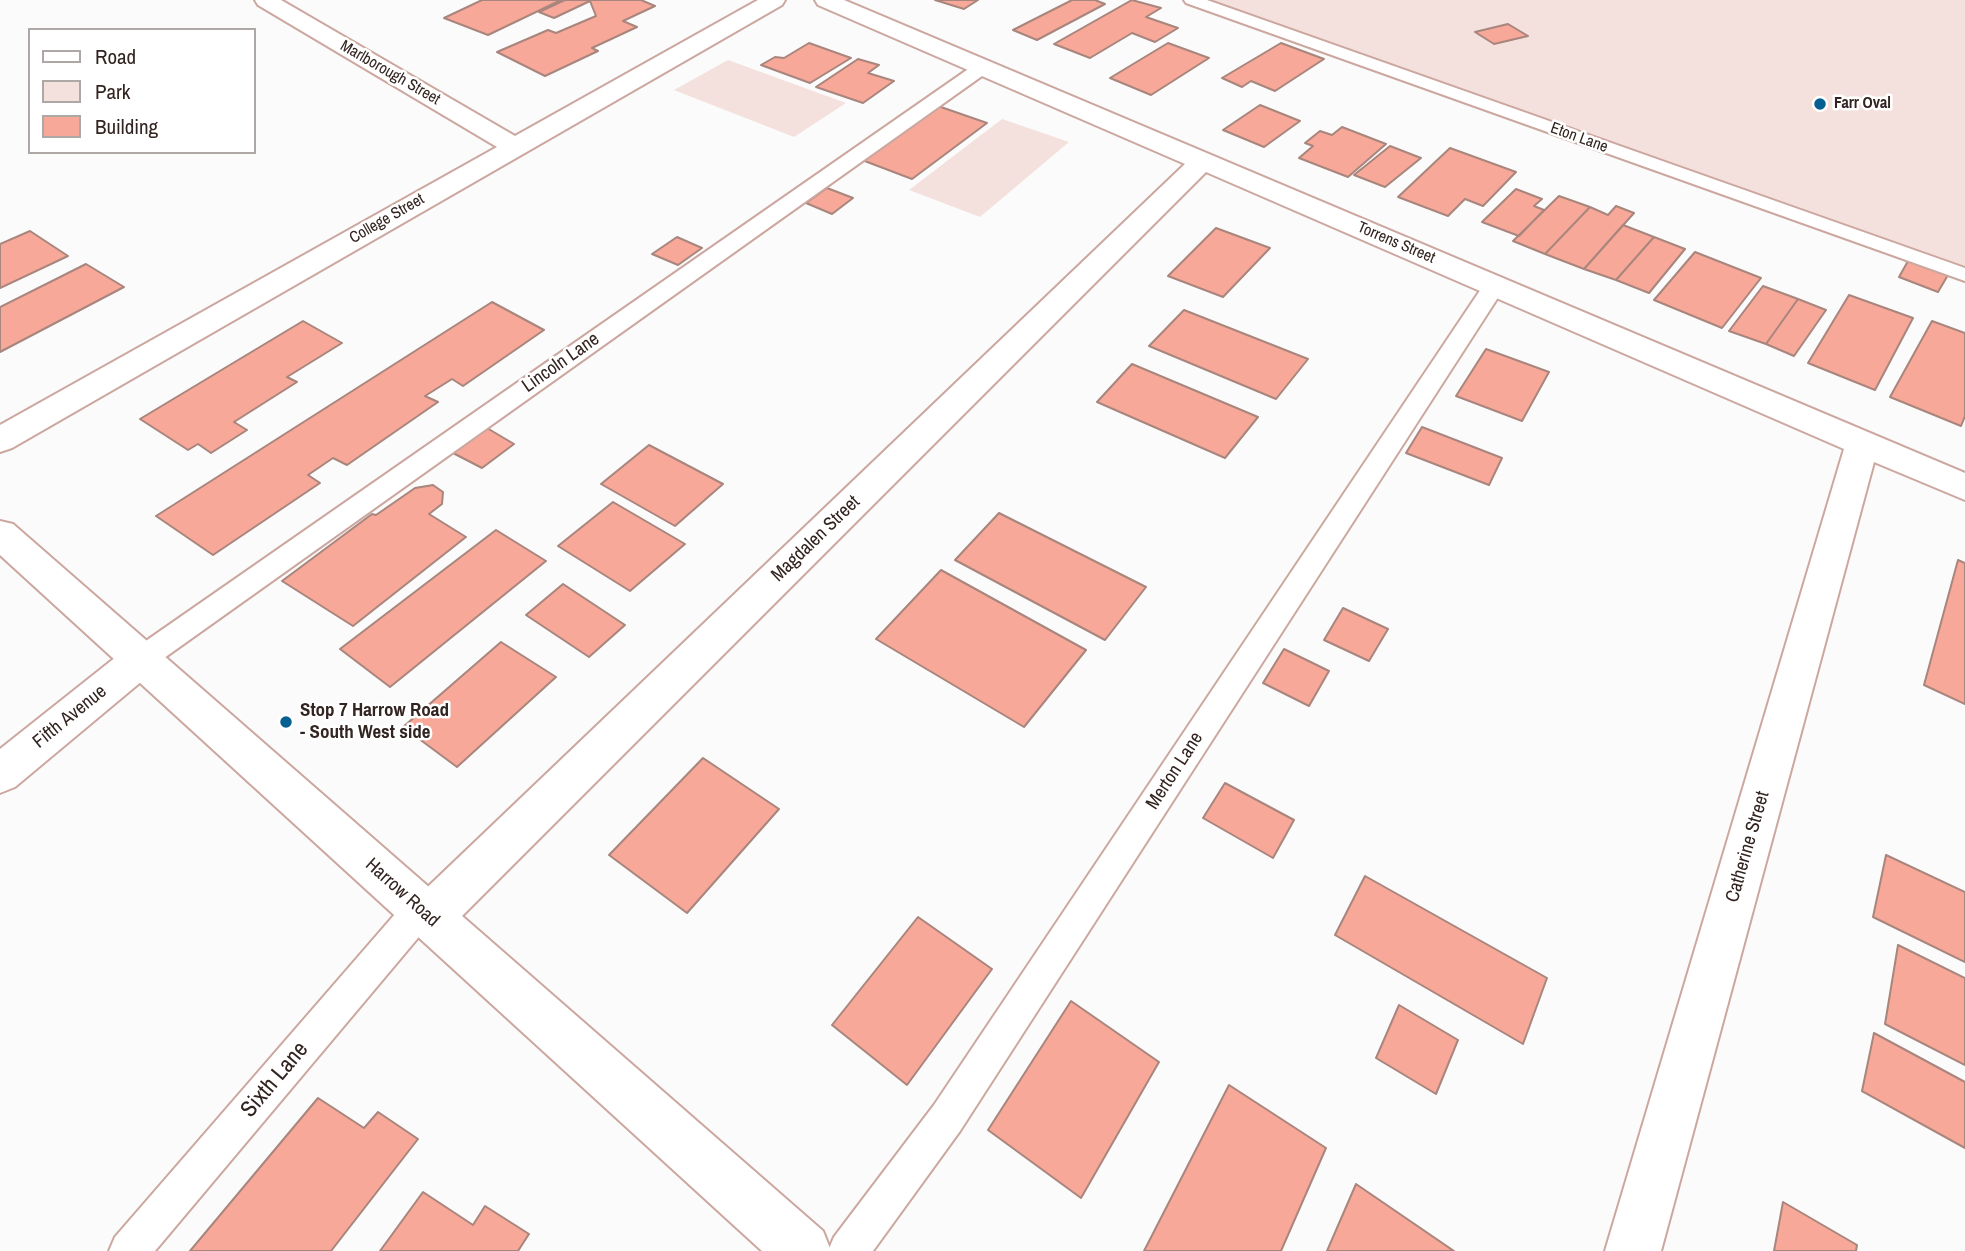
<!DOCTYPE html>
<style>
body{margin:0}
#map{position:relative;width:1965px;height:1251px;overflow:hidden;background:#fbfbfb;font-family:"Archivo Narrow",sans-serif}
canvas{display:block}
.legend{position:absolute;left:28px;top:28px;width:228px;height:126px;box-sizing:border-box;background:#fff;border:2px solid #ada7a6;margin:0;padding:9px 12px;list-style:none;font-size:21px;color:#322421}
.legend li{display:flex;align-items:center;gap:14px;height:35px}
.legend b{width:35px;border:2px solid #ada7a6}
</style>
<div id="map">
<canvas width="1965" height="1251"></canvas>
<ul class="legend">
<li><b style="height:9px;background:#fff"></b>Road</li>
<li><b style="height:19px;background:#f4e1dd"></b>Park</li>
<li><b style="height:19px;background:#f7a898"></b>Building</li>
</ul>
</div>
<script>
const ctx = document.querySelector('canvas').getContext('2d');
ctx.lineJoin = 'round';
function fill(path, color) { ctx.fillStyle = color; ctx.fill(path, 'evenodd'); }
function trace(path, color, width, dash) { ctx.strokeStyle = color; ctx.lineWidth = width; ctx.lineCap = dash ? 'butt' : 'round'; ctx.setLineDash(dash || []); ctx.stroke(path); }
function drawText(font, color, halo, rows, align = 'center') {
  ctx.font = font + ' "Archivo Narrow",sans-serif'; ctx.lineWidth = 5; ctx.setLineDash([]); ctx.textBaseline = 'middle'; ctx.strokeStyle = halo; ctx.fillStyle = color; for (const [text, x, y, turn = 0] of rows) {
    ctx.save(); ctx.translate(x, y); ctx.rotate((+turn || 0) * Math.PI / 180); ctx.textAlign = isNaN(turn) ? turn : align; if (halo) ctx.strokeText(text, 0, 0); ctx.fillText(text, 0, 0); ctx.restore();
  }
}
const green = new Path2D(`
 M1193 0H1965V275Z
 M728 60 846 103 794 137 674 90Z
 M1002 119 1069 142 980 217 909 190Z`);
const building = new Path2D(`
 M482 0H561L488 35 444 18Z
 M565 0H641L655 6 623 21 637 27 592 48 598 51 545 76 497 52 548 30 556 33 596 16 590 1 554 18 539 12Z
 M935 0H978L964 9Z
 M1072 0H1095L1105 4 1037 40 1013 30Z
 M1132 0 1161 8 1146 17 1178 28 1155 42 1132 33 1090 58 1054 44Z
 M1508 24 1528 36 1494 44 1475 32Z
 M809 43 851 58 810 83 761 65 775 57 784 58Z
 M1168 43 1209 58 1151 95 1110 78Z
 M1281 43 1324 59 1275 91 1251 81 1242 87 1222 78Z
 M858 59 879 65 868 73 894 81 863 103 816 87Z
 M1260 105 1300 121 1264 147 1223 130Z
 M938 106 987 123 912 179 862 160Z
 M1342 127 1386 144 1348 177 1299 158 1313 146 1305 143 1320 131 1332 135Z
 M1390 146 1421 158 1385 187 1354 175Z
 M1450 148 1516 172 1483 206 1465 199 1448 216 1398 197Z
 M827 188 853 198 832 214 806 203Z
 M1516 189 1542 199 1534 206 1544 210 1519 236 1482 222Z
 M1559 196 1590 207 1545 254 1513 241Z
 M1616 206 1634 213 1584 269 1545 254 1590 207 1608 215Z
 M1623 225 1654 237 1616 280 1584 269Z
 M1216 228 1270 248 1223 297 1168 276Z
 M30 231 68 256 0 288V244Z
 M677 237 702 248 678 265 652 254Z
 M1654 237 1685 249 1649 293 1616 280Z
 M1695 252 1761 278 1722 328 1654 300Z
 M1908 261 1948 275 1938 292 1899 277Z
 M86 264 124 287 0 352V307Z
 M1763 286 1798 299 1766 344 1729 331Z
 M1849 295 1913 318 1875 390 1808 363Z
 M1798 299 1826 310 1794 356 1766 344Z
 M492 302 544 330 463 386 452 379 425 396 438 402 347 465 333 458 308 475 320 483 213 555 156 516Z
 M1184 310 1308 359 1276 399 1149 346Z
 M303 321 342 343 287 377 297 382 234 422 247 430 211 453 198 444 188 450 140 419Z
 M1932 321 1965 333V416L1961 426 1890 397Z
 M1486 349 1549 372 1522 421 1456 396Z
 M1132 364 1258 417 1225 458 1097 402Z
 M1422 427 1502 458 1489 485 1406 453Z
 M487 428 514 444 482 468 453 453Z
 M649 445 723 484 675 526 601 484Z
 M433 485 443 492 442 504 429 514 466 537 353 626 282 581 372 514 376 515 415 488Z
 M613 502 685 544 630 591 558 546Z
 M999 513 1146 587 1105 640 955 560Z
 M496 530 546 561 390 687 340 649Z
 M1958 560 1965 563V704L1924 685Z
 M941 570 1086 650 1024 727 876 639Z
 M563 584 625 625 589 657 526 615Z
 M1343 608 1388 629 1369 661 1324 640Z
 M501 642 556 677 457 767 403 727Z
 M1284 649 1329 671 1309 706 1263 683Z
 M703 758 779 809 687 913 609 855Z
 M1225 783 1294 820 1273 858 1203 818Z
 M1886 855 1965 892V962L1873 917Z
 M1365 876 1547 978 1523 1044 1335 935Z
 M918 917 992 969 907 1085 832 1025Z
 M1898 945 1965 978V1065L1885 1024Z
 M1071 1001 1159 1062 1081 1198 988 1130Z
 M1399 1005 1458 1040 1436 1094 1376 1058Z
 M1874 1033 1965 1082V1148L1862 1091Z
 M1229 1085 1326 1148 1281 1251H1144Z
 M318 1098 364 1128 378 1112 418 1139 331 1251H190Z
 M1356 1184 1454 1251H1327Z
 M423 1192 473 1225 485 1206 529 1234 518 1251H380Z
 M1783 1202 1857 1245 1856 1251H1774Z`);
const lane = new Path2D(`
 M1184 0H1207L1965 268V281L1186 3Z
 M983 62 989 63 991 67 989 71 150 668 140 672 130 668 126 660 130 652 977 63Z
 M1495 279 1503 280 1506 285 960 1131 873 1251H828L834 1237 934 1105 1487 280Z
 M421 893 433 898 438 909 433 920 155 1251H109L115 1237 409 898Z`);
const street = new Path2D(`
 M255 0H281L515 136 758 0H785L782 5 12 448 0 452V425L497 147 258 5Z
 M815 0H844L1965 473V500L1874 462 1661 1251H1605L1844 449 1206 172 445 933 429 939 413 933 406 917 413 901 1185 164 818 5Z
 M140 644 154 649 160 660 154 671 15 787 0 793V749L126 649Z`);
const secondary = new Path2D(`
 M0 521 13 524 823 1231 831 1251H762L0 555Z`);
const markers = [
 [1820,104,7,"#055f90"],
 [286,722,7,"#055f90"]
];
const farStreetnames = [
 ["Marlborough Street",390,73,30],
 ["Eton Lane",1579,138,20],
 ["College Street",387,219,-30],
 ["Torrens Street",1396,243,23]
];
const farPoinames = [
 ["Farr Oval",1834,104]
];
const streetNames = [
 ["Lincoln Lane",561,363,-35],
 ["Magdalen Street",816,539,-44],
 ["Fifth Avenue",70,717,-39],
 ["Merton Lane",1175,771,-57],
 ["Catherine Street",1748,847,-74],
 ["Harrow Road",402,893,42]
];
const poiNames = [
 ["Stop 7 Harrow Road",300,711],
 ["- South West side",300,733]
];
const nearStreetnames = [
 ["Sixth Lane",275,1080,-50]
];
fill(green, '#f4e1dd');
fill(building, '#f7a898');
trace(building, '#a8857d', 2);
trace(lane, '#cca79f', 4);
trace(street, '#cca79f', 4);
trace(secondary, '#cca79f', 4);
fill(lane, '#fff');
fill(street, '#fff');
fill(secondary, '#fff');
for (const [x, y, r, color] of markers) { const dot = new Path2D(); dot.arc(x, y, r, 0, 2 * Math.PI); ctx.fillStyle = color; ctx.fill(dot); trace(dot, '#fff', 2.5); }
drawText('16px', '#322421', '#fff', farStreetnames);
drawText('bold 16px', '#322421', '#fff', farPoinames, 'left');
drawText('19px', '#322421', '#fff', streetNames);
drawText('bold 19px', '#322421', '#fff', poiNames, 'left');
drawText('23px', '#322421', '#fff', nearStreetnames);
</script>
